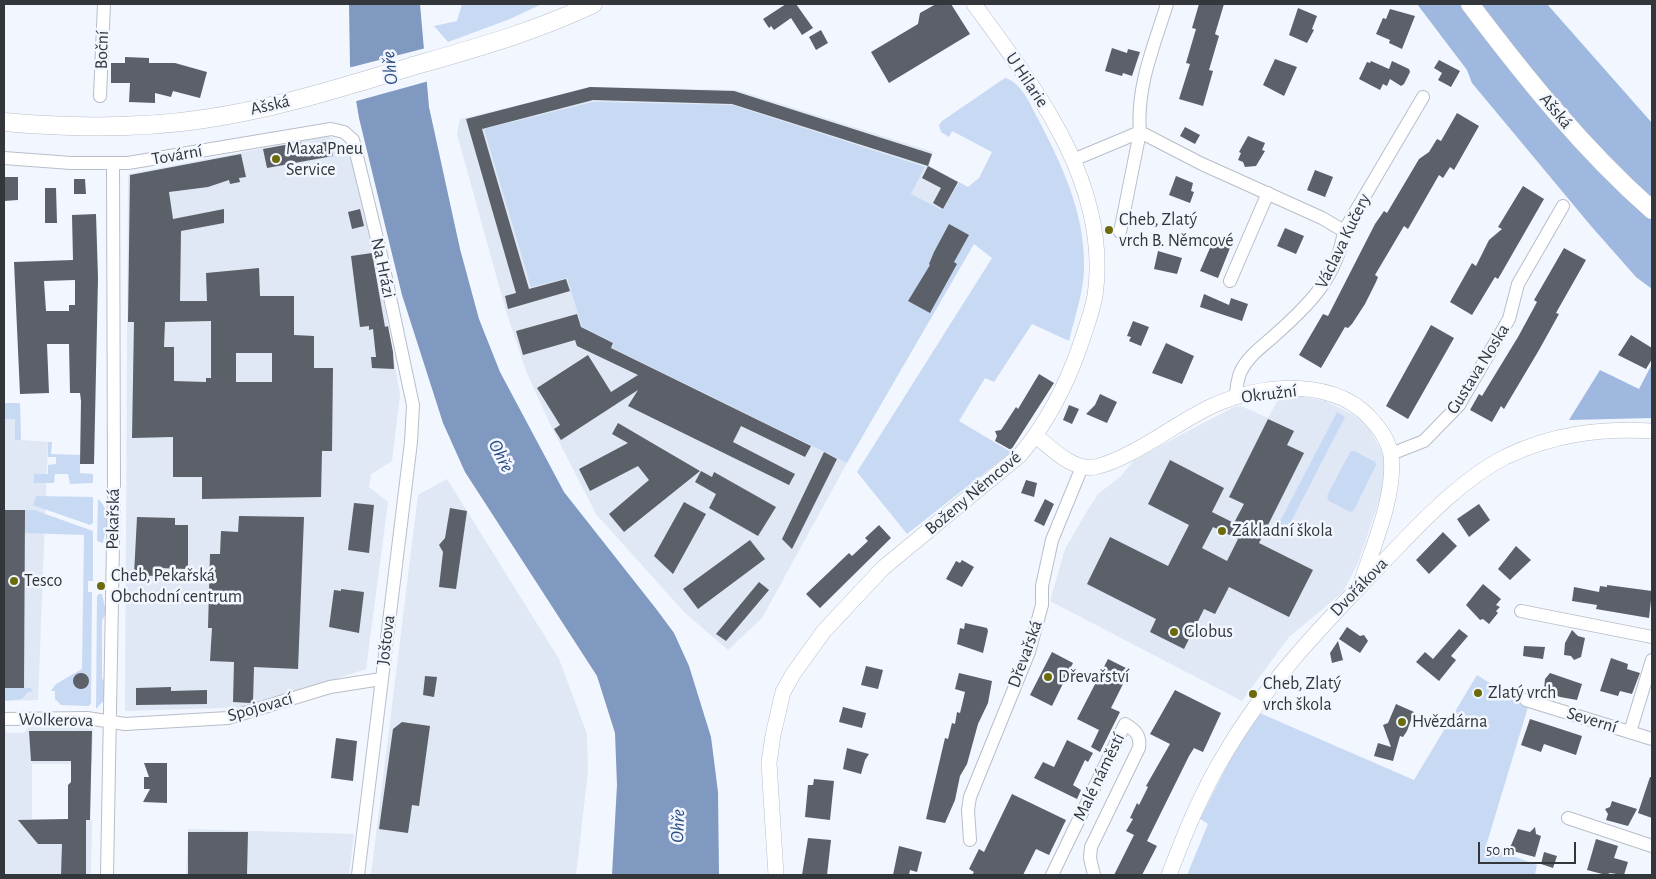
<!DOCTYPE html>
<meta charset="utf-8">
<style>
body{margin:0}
#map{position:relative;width:1656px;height:879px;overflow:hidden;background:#f1f6ff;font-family:"Alegreya Sans",sans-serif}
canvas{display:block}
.frame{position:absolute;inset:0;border:5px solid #33363a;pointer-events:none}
.scale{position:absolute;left:1478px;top:842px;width:98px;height:22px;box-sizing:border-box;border:2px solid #33363a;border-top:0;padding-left:6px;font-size:15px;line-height:18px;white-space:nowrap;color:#33363a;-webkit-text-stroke:4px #f1f6ff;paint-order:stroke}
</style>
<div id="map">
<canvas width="1656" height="879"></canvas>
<div class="frame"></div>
<div class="scale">50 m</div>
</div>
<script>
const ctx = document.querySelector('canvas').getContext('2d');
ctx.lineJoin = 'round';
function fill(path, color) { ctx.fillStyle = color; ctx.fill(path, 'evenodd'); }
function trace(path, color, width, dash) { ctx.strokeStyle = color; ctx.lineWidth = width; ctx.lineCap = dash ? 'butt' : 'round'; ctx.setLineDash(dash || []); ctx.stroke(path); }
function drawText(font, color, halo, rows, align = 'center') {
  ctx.font = font + ' "Alegreya Sans",sans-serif'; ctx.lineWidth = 5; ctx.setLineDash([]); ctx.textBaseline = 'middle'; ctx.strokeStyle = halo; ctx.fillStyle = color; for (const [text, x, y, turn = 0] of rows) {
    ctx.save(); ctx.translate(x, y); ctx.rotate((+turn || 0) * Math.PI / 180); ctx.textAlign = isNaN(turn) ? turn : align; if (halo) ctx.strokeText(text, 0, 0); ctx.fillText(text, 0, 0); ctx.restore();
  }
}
const built = new Path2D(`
 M593 87 737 90 933 152 929 166 959 182 944 210 911 194 925 167 567 278 582 327 614 343 612 348 847 463 762 618 728 650 684 612 596 514 551 426 526 371 506 311 457 134 460 119Z
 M328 136 350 148 375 252 400 395 392 461 371 474 369 487 388 502 366 669 250 707 125 711 128 174Z
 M1296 396 1326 401 1352 414 1367 425 1383 453 1386 470 1382 492 1358 563 1343 592 1289 637 1242 701 1050 601 1065 549 1086 513 1098 494 1121 476 1135 459 1234 407 1241 406 1268 418 1279 398Z
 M4 403H20L21 440 48 442 38 700 4 701Z
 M447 479 559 659 587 734 588 771 576 875H371L418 495Z
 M35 726 93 728 92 764H32V819L92 820 91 875H4V729L8 733H24L29 727Z
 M188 829 354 834 349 875H186Z`);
const green = new Path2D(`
 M462 4H542L510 19 448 42 434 26 457 21Z
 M1005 78C1022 83 1030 104 1038 119 1061 163 1084 211 1084 263 1085 289 1075 315 1069 341L1032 324 994 382 985 378 959 421 1011 452 907 534 857 472 992 258 974 244 847 463 612 348 614 343 582 327 567 278 531 287 484 129 593 102 732 105 925 167 911 194 943 210 959 182 968 187 979 178 992 152 952 131 949 137 941 132 939 125 942 121Z
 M4 403H20L21 440H15V419H4Z
 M1337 412 1345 417 1283 537 1274 533Z
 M48 442H52L51 454 80 455V473L93 474V483L70 484 68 474H55L54 483H34V474H48V465L56 464V457H48Z
 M1354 451 1375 462 1376 465 1354 510 1350 512 1329 501 1327 496 1350 452Z
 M36 496 93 497V523L90 525 33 505Z
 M98 499C112 511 106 528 103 543L97 541Z
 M25 510H34L93 531V581H88V592H92L91 703 89 706 61 705 55 699V691H51L56 684 82 669 84 535 25 533Z
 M99 594H102L106 612 102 621V678L105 683 106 698 96 709 97 596Z
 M1477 675 1528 707 1486 846 1537 865 1535 875H1187L1208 824 1200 819 1255 711 1414 780Z
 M4 688H31L32 691 28 692 22 699 4 701Z`);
const forest = new Path2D(`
 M1417 4H1547L1652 123V289L1636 277 1591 226 1472 83 1467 70Z
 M1652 364V418L1569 420 1600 370 1639 389Z`);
const water = new Path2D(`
 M349 4H420L429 107 460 249 479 319 500 372 564 492 657 610 674 633 689 666 711 737 718 792 719 875H612L617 785 615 733 597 676 465 472 443 423 402 295 359 118 350 65Z`);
const pier = new Path2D(`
 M426 48 429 81 353 102 348 68Z`);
const building = new Path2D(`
 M786 4H796L813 28 802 35 791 18 774 30 771 26 769 28 763 19Z
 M936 4H951L970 34 889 83 871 52 918 24 920 13Z
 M1199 4H1224L1215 34 1219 36 1209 70 1213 71 1203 106 1179 99 1190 64 1186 63 1196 29 1192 28Z
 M1298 8 1317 16 1312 29 1314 30 1307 43 1289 35Z
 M1390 9 1415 16 1402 49 1389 43 1390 40 1376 34 1383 18 1386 19Z
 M821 30 828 43 816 50 809 37Z
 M1112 48 1127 53 1128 49 1140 52 1132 76 1123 73 1122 76 1105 71Z
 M125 57 149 58V63H175L207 72 200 98 173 91 171 97 155 93V103L129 102 130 83H111V63H125Z
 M1275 59 1297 67 1284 96 1263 85Z
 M1439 60 1460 71 1451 87 1438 80 1442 73 1434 68Z
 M1371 61 1389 69 1392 61 1409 69 1410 72 1404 84 1401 86 1390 79 1387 86 1383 84 1380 90 1359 79 1367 62 1370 63Z
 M590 87 734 91 932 154 928 166 732 104 593 100 482 129 529 289 566 279 570 291 508 309 505 296 516 293 466 119Z
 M1457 113 1479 126 1454 170 1450 167 1443 178 1439 175 1408 229 1404 226 1375 275 1378 277 1376 282 1365 304 1352 324 1348 328 1345 327 1321 368 1299 355 1323 314 1328 316 1375 224 1384 211 1387 213 1419 159 1429 152 1437 139 1441 141Z
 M1185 127 1200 135 1195 144 1180 136Z
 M1248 136 1265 143 1262 150 1265 151 1256 166 1245 167 1243 162 1238 160 1241 153 1239 152Z
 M331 141 333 156 267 168 263 149 301 142 303 146Z
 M241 154 246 177 239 178 240 182 230 184 229 180 208 187 169 192 173 219 224 209V223L181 231 180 301H207L206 273 259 268 260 296H294V335L314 336V368H333L332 451H322L321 497 202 499V477H173V437L132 438 134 322H128L130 175ZM211 321V378H206V382L174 381V347H164L165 322ZM236 353H272V382H236Z
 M928 166 958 182 943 209 933 203 941 188 922 178Z
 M1315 170 1333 177 1325 197 1307 190Z
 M1176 176 1193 183 1191 191 1194 192 1190 203 1169 195Z
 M4 177H18V200L4 201Z
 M74 179H85L86 194H74Z
 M1523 186 1544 199 1498 279 1495 277 1472 315 1450 302 1472 263 1476 266 1489 240 1502 229 1498 227Z
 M45 188H56L57 223H45Z
 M360 209 364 226 352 229 348 212Z
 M96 214 98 278 94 464H80L81 401 80 393H70L69 344H47L49 393 20 394 14 262 73 260 72 215ZM75 280V305H69V311H46L44 281Z
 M949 224 969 235 954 262 957 264 930 313 908 301 930 265 929 264 934 252Z
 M1285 228 1304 236 1296 254 1277 246Z
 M1213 241 1230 248 1218 278 1200 271Z
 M1564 248 1586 260 1556 313 1559 314 1539 350 1504 409 1501 406 1492 422 1470 410 1479 394 1482 396 1518 337 1537 302 1534 300 1541 288Z
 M1158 251 1182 258 1177 274 1154 269Z
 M372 253 385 327 388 326 393 352 394 369 372 368 371 357H376L373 329 369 330V326L360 327 351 256Z
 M1204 294 1229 305 1231 298 1248 304 1242 321 1200 307Z
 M577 314 581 327 613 343 611 348 811 446 805 457 741 426 733 442 795 474 789 485 628 406 638 390 561 440 554 429 560 425 537 388 588 355 611 392 638 375 577 346 575 340 523 355 516 331Z
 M1133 321 1149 327 1141 346 1129 341 1131 337 1127 336Z
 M1431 325 1454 338 1408 419 1386 406Z
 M1631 335 1652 348V359L1646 369 1618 355Z
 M1166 343 1194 356 1182 384 1152 373Z
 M1039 374 1054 383 1011 450 995 441 997 436 995 431 1001 430 1016 407 1018 409Z
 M1100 394 1117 402 1107 423 1086 414 1095 405Z
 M1069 405 1079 409 1072 424 1063 420Z
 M1268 419 1294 431 1287 445 1304 453 1259 543 1313 570 1289 617 1229 587 1215 614 1204 609 1184 649 1150 632 1156 619 1087 584 1110 537 1168 566 1189 525 1148 504 1170 460 1224 488 1212 512 1234 523 1244 504 1229 497ZM1213 527 1238 539 1227 561 1202 548Z
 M618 423 700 471 624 532 609 514 649 480 638 466 590 491 579 469 628 443 612 434Z
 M824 452 837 459 792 549 782 539Z
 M701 471 712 477 714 472 776 507 758 536 709 508 716 494 695 482Z
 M1026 480 1037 483 1034 497 1021 493Z
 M1045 499 1054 504 1044 526 1034 521Z
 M684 502 706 514 673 574 654 556Z
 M354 503 374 505 369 553 348 550Z
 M1479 504 1490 520 1469 537 1457 519Z
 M450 508 467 511 456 589 439 587 443 552 439 545 445 538Z
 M4 510H25L24 688H4Z
 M239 516 304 517 298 669 254 667 253 702 250 703 233 702 234 662 210 661 212 628H208L210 554H220L221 531 238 532Z
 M137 517 175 518V525H188V569L156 568V576L134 575Z
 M879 525 891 538 820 608 806 594 849 553 852 556 868 541 865 538Z
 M1443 532 1457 546 1429 574 1416 560Z
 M750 540 765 559 698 609 683 589Z
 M1516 546 1531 560 1510 580 1498 569Z
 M962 560 974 567 962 587 946 579 956 561 960 563Z
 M759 582 769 590 726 641 716 634Z
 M1483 584 1501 599 1496 605 1500 607 1496 611 1498 613 1489 624 1483 619 1480 620 1466 605Z
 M1607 585 1652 591 1649 618 1596 609 1597 605 1572 601 1574 587 1599 592 1600 586 1607 587Z
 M341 589 364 592 359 633 329 627 334 590 341 591Z
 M965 623 987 628 988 631 983 653 957 644 960 628 964 629Z
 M1347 627 1360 636 1364 635 1368 641 1360 653 1339 639Z
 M1459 629 1468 636 1451 656 1456 660 1439 681 1416 662 1425 652 1433 659Z
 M1572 630 1578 636 1585 638 1581 657 1574 660 1571 656 1564 655 1565 643Z
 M1338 641 1343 660 1332 663 1330 653Z
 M1524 646 1545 647 1543 659 1523 656Z
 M1052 652 1073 663 1052 706 1030 695Z
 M1611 658 1628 664 1627 669 1640 673 1632 694 1620 691 1618 696 1600 691Z
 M1108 659 1130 670 1111 708 1120 712 1100 752 1091 747 1099 730 1077 719Z
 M866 666 883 670 878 689 861 685Z
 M73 681a8 8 0 1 1 16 0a8 8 0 1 1-16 0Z
 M959 673 992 681 988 703 978 724 967 764 960 776 955 800 945 823 926 819 945 738 948 739 952 723 955 724 957 712 960 713 965 692 955 689Z
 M1550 673 1582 684 1577 700 1560 697 1544 690 1545 679Z
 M425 676 437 677 434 697 423 695Z
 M171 687V691L207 690V704L136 705V688Z
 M1175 690 1221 713 1203 752 1194 748 1189 756 1147 841 1157 846 1142 875H1114L1134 835 1126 831 1133 819 1130 818 1137 803 1139 805 1148 787 1146 786 1170 744 1150 734Z
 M1396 704 1414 712 1407 731 1403 737 1400 736 1393 761 1374 756 1378 743 1391 747 1383 725 1388 723Z
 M843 707 866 713 862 728 839 722Z
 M1530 719 1582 736 1576 755 1544 744 1541 752 1521 745Z
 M402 722 430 726 419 806 412 805 408 833 379 829 393 729Z
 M29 731H92L90 820H86V875H61L62 844H38L18 820 68 819V785L71 782V761H31Z
 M336 738 357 741 353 781 331 778Z
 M1067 740 1093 753 1088 762 1085 760 1073 785 1081 790 1077 799 1034 778 1043 762 1054 767Z
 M847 748 869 754 865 760 861 774 843 769Z
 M144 763H167V803L143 802 150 789H144V777H149Z
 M1650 777H1652V818L1638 813Z
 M814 779 834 781 830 820 805 817 808 785H813Z
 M1012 794 1066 820 1049 855 1036 849 1023 875H972L974 872 969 869 979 849 984 852Z
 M1612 801 1637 809 1628 826 1606 820 1608 814 1605 809 1610 807Z
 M1535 827 1536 834 1541 836 1535 857 1509 850 1518 829 1530 832Z
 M188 832H248L247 875H188Z
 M808 838 831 840 827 875H802Z
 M1596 839 1618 846 1614 858 1628 862 1624 875 1610 873 1606 875 1587 870Z
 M899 846 922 852 917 872 910 870 909 875H893Z
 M1544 852 1557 856 1553 868 1541 864Z`);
const minor = new Path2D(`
 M100 96 104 4
 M4 158 71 163H128L331 129 344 132 353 140 381 255 413 405 411 442 358 875
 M1073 160 1140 132C1136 87 1154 46 1167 4
 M1120 232 1140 132 1202 164 1322 218 1344 231
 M1230 281 1268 193
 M1235 398C1237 389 1237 379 1241 371 1248 356 1263 346 1275 335 1309 305 1337 277 1344 231L1423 97
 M1391 454 1424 441 1459 405 1509 319 1518 284 1563 206
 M1521 611 1652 637
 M1526 700 1652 739
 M4 719 87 718 125 724 228 718 330 687 381 679
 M1630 732 1652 660
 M1568 818 1652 846
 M970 840 968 810 970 797 1029 652 1042 605V586L1052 540 1082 467
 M107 875 114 490 113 163
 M1052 875 1125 724C1135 730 1141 735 1139 748L1091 847 1090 858 1094 875`);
const tertiary = new Path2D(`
 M1036 436C1051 448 1073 471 1095 467 1130 460 1177 422 1212 406 1263 383 1339 376 1376 425 1383 433 1389 444 1391 455 1396 495 1373 546 1361 583
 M776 875 769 763 773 735 783 692 793 674 824 631 883 568 1020 455C1047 423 1066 386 1080 346 1085 330 1092 313 1095 296 1111 184 1035 88 974 4
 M1169 875C1185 833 1202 791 1226 752 1268 680 1328 620 1385 560 1421 523 1459 481 1505 457 1553 434 1600 428 1652 431`);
const secondary = new Path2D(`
 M1470 4C1525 77 1583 149 1652 210
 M4 122C71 128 138 129 204 119 274 109 343 87 410 67 472 49 535 32 593 4`);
const markers = [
 [276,159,5,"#6b6b09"],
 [1109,230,5,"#6b6b09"],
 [1222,531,5,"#6b6b09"],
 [14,581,5,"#6b6b09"],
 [101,586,5,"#6b6b09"],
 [1174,632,5,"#6b6b09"],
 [1048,677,5,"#6b6b09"],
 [1478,693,5,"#6b6b09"],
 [1253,694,5,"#6b6b09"],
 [1402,722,5,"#6b6b09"]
];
const streetNames = [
 ["Boční",102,50,-88],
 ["U Hilarie",1027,80,56],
 ["Ašská",270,105,-13],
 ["Ašská",1556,111,50],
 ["Tovární",177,155,-10],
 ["Václava Kučery",1343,241,-64],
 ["Na Hrázi",383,268,78],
 ["Gustava Noska",1478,369,-58],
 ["Okružní",1269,394,-7],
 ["Boženy Němcové",973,493,-40],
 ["Pekařská",113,519,-89],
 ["Dvořákova",1359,587,-46],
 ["Joštova",386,640,-83],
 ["Dřevařská",1025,654,-70],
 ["Spojovací",260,707,-16],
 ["Wolkerova",56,720,1],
 ["Severní",1592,720,17],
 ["Malé náměstí",1099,777,-64]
];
const poiNames = [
 ["Maxa Pneu",286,149],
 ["Service",286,170],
 ["Cheb, Zlatý",1119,220],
 ["vrch B. Němcové",1119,241],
 ["Základní škola",1232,531],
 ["Cheb, Pekařská",111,576],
 ["Obchodní centrum",111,597],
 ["Tesco",24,581],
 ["Globus",1184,632],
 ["Dřevařství",1058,677],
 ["Cheb, Zlatý",1263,684],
 ["vrch škola",1263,705],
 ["Zlatý vrch",1488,693],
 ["Hvězdárna",1412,722]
];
const waterNames = [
 ["Ohře",390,68,-96],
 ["Ohře",501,456,63],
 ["Ohře",678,826,-88]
];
fill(built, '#dfe8f4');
fill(green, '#c8d9f4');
fill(forest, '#9eb8e0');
fill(water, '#8099c0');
fill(pier, '#f1f6ff');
fill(building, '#5b6069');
trace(minor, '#b8bec8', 14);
trace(tertiary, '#b8bec8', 16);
trace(secondary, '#b8bec8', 19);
trace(minor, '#fff', 12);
trace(tertiary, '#fff', 15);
trace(secondary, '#fff', 18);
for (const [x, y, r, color] of markers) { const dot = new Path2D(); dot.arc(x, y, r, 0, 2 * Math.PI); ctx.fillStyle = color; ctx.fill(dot); trace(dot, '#f1f6ff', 2); }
drawText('18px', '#33363a', '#f1f6ff', streetNames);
drawText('18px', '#33363a', '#f1f6ff', poiNames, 'left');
drawText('italic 19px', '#2d4d81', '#f1f6ff', waterNames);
</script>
